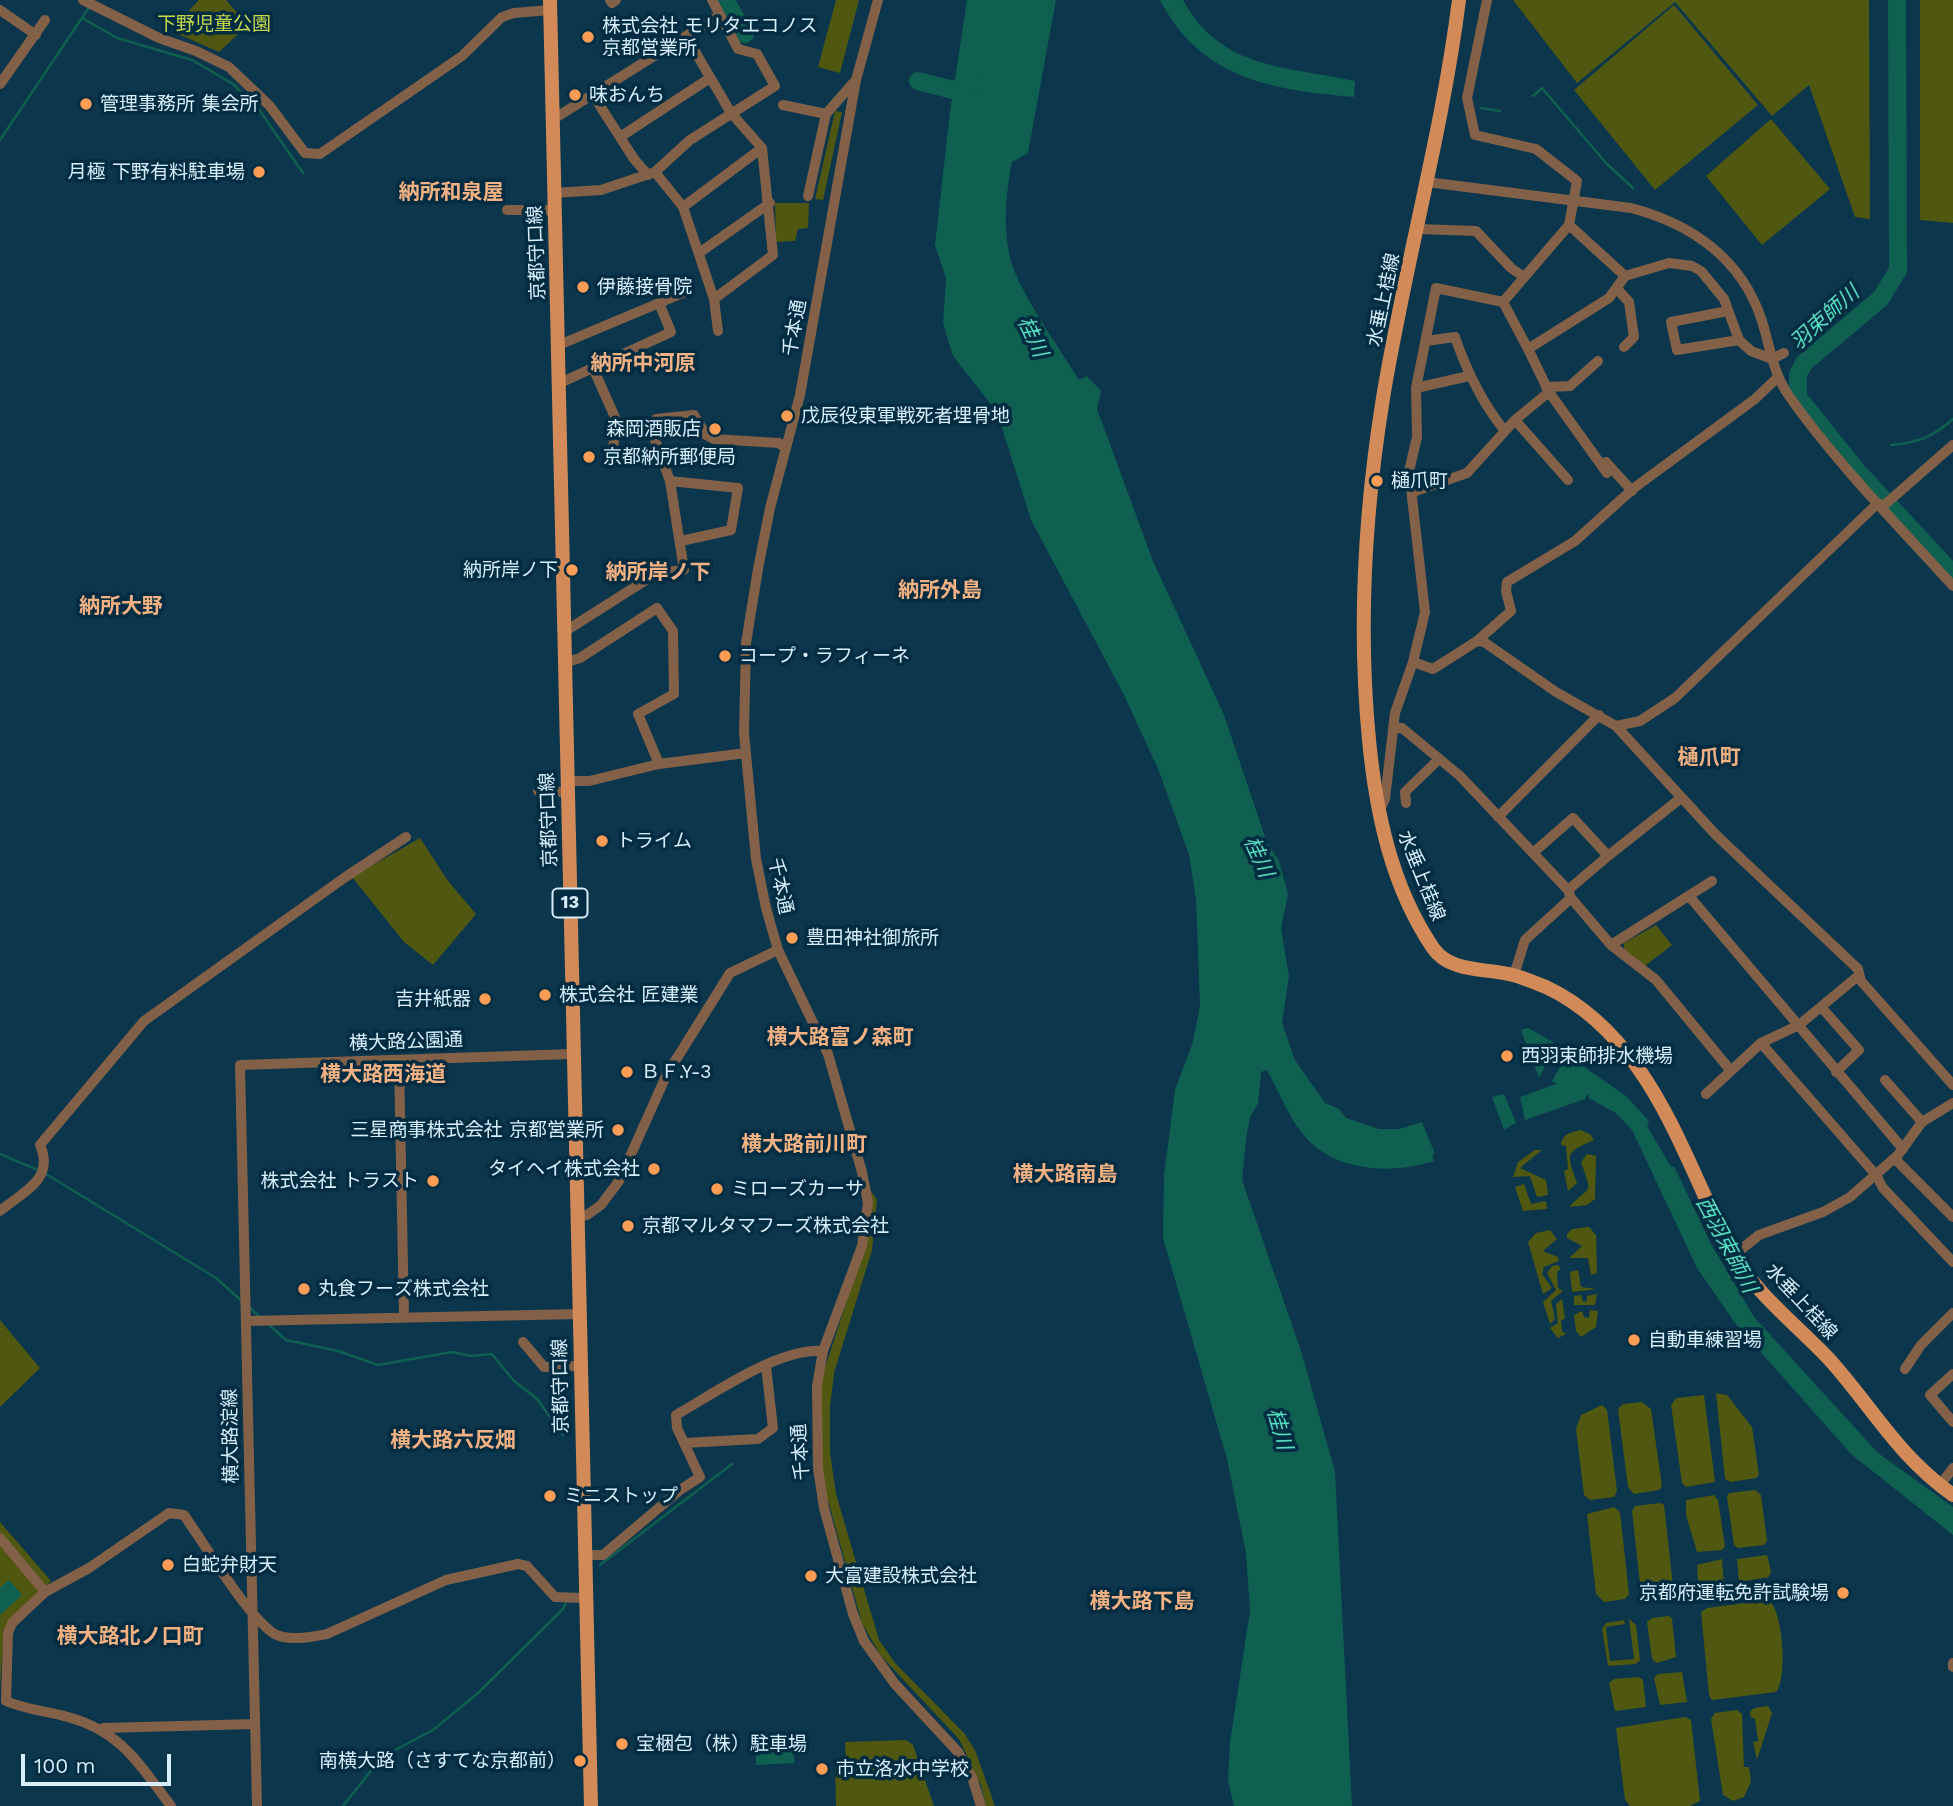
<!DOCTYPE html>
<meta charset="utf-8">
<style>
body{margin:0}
#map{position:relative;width:1953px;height:1806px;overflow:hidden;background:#0c364c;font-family:"Work Sans",sans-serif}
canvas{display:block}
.scale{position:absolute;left:21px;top:1754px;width:150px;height:32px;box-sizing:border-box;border:4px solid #d8eefb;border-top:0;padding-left:9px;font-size:21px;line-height:24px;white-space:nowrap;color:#d8eefb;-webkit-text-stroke:5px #012c41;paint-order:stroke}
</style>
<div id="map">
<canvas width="1953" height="1806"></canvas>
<div class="scale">100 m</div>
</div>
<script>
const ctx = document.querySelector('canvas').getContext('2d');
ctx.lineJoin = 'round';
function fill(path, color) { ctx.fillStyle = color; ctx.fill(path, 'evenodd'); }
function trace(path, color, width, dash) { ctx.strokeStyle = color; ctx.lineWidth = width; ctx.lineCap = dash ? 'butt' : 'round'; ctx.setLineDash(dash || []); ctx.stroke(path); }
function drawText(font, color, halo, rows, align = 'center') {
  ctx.font = font + ' "Work Sans","Noto Sans JP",sans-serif'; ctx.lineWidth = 7; ctx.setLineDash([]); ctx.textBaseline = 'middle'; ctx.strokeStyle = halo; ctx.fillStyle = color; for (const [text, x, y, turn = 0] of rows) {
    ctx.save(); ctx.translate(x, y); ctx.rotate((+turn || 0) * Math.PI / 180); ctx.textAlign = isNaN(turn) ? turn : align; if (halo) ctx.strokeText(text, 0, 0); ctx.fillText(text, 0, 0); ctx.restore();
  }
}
const green = new Path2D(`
 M199 0H226L248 25 219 52 176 33V24Z
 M836 0H859L840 73 818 67Z
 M1513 0H1869L1870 219 1855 217 1809 85 1772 116 1675 2 1577 83Z
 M1920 0H1953V223L1920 220Z
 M1674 5 1758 105 1655 190 1574 90Z
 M835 111 842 112 823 200 815 199Z
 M1771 119 1830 189 1762 245 1706 176Z
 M775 203H809L808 228 798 229 795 241 776 242Z
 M420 838 448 881 476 914 433 965 404 942 352 877Z
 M1656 925 1672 945 1645 966 1624 950V943Z
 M1580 1130 1590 1134 1594 1140C1565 1153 1566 1152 1577 1183L1568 1191 1564 1171 1568 1169 1566 1146 1561 1145C1562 1134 1570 1133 1580 1130Z
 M1535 1150H1542L1520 1168 1546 1180 1548 1195 1537 1197 1530 1176 1513 1177 1518 1162Z
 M1587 1154 1596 1156 1595 1199 1587 1205 1569 1207C1591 1184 1593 1197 1581 1162Z
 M1524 1184 1531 1204 1546 1201 1547 1209 1523 1211 1515 1187Z
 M869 1188 877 1200 872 1250 834 1373 830 1407V1453L836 1494 879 1640 895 1663 964 1733 975 1750 995 1806H986L981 1785 959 1739 881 1656 862 1623 826 1493 820 1455V1383L864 1248Z
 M1589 1227 1596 1235 1597 1273 1591 1275 1588 1258H1569L1582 1246 1567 1238V1234L1572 1229Z
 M1550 1230 1557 1239 1543 1251 1558 1257 1559 1261 1544 1267 1542 1274 1552 1288 1543 1294 1528 1242 1536 1233Z
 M1558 1265 1561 1269 1557 1272 1558 1288 1563 1291 1551 1301 1555 1319 1550 1324 1543 1302 1556 1290 1547 1273 1552 1266Z
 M1578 1270 1581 1287 1597 1289 1572 1292 1570 1272Z
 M1597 1294 1595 1305H1574V1296L1581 1295 1583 1302 1587 1301V1296Z
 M1562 1299 1565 1319 1561 1320 1562 1331 1566 1334 1558 1338 1550 1328 1558 1323 1556 1304Z
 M1590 1310 1598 1311 1596 1327 1581 1337 1576 1331 1574 1315 1582 1311 1584 1317 1589 1318Z
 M0 1320 40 1368 0 1407Z
 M1716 1393 1727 1395 1752 1427 1759 1475 1756 1478 1731 1482 1725 1479Z
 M1704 1395 1715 1482 1686 1487 1682 1483 1671 1405 1676 1398Z
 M1642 1402 1651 1409 1662 1486 1659 1490 1634 1494 1628 1487 1618 1409 1623 1404Z
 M1602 1405 1607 1410 1617 1491 1614 1497 1590 1500 1584 1495 1576 1429 1581 1415Z
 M1755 1490 1761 1495 1767 1541 1764 1545 1738 1548 1734 1545 1727 1497 1729 1493Z
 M1714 1495 1718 1500 1725 1546 1722 1550 1697 1552 1686 1515V1500Z
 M1660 1503 1664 1505 1673 1585 1667 1594 1646 1597 1641 1592 1632 1511 1635 1506Z
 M1614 1507 1620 1512 1629 1594 1625 1599 1604 1602 1596 1594 1587 1514Z
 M0 1522 51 1581 4 1629 0 1688Z
 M1767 1555 1771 1571 1769 1577 1739 1582 1737 1559Z
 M1722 1559 1724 1586 1704 1588 1698 1580 1697 1565Z
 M1768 1600C1783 1608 1788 1679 1776 1692L1712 1700 1709 1695 1701 1612 1707 1608Z
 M1669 1616 1672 1619 1676 1657 1657 1663 1652 1659 1647 1622 1652 1618Z
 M1629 1619 1636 1625 1640 1660 1636 1664 1608 1666 1602 1629 1606 1623 1624 1620 1625 1624 1606 1627 1610 1661 1634 1659Z
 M1682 1672 1687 1702 1660 1705 1654 1678 1658 1674Z
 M1639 1677 1643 1680 1646 1707 1615 1711 1609 1683 1614 1679Z
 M1768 1706 1772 1713 1757 1760 1753 1742 1758 1741 1755 1718H1751L1750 1712 1754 1708Z
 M1737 1710 1742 1714 1744 1767H1749L1751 1782 1744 1797 1733 1801 1723 1795 1711 1719 1715 1713Z
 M1685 1717 1691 1720 1700 1801 1690 1806H1630L1625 1800 1616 1728Z
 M906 1740 913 1745 934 1806H836L835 1762 846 1761 845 1742Z`);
const water = new Path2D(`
 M967 0H1056L1028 153 1012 162C1006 192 1003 223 1009 253 1015 288 1060 348 1079 380L1087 376 1101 391 1097 409 1153 561 1224 715 1267 843 1279 861 1288 894 1281 928 1289 976 1282 1023 1295 1060 1325 1103 1339 1109 1346 1118 1379 1129H1399L1422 1122 1435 1154 1432 1156 1434 1161C1391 1175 1332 1172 1302 1133 1288 1115 1278 1090 1267 1070L1261 1072 1258 1104 1250 1117 1246 1139 1242 1180 1302 1354 1335 1472 1352 1806H1234L1228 1781 1230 1742 1250 1611 1246 1553 1227 1459 1163 1238 1164 1175 1175 1090 1193 1042 1200 1005 1196 899 1189 855 1159 771 1123 693 1031 520 997 412 953 356 943 323 946 278 935 245 950 112Z
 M1160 0H1183C1221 70 1286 66 1355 81L1354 97C1272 90 1201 79 1160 0Z
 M1528 1028 1553 1042 1555 1047 1539 1078 1521 1030Z
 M1567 1055 1626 1096 1649 1121 1647 1126 1671 1167 1674 1166 1711 1244 1754 1317 1878 1453 1953 1507V1535L1851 1454 1735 1323 1697 1268 1632 1130 1616 1113 1589 1098 1588 1093 1585 1099 1525 1120 1520 1097 1556 1084 1552 1081Z
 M1504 1094 1516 1123 1504 1130 1492 1097Z
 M9 1580 22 1595 0 1615V1588Z
 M794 1745V1763L756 1765 755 1746Z`);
const stream = new Path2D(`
 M82 18 117 38 192 60 233 84 260 111 303 173
 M1533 96 1542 88 1606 163 1633 188
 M1481 108 1500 111
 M0 140 90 6
 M1891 445C1917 443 1933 437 1953 419
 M0 1154 40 1171
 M46 1174 216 1278 243 1302
 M250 1308 261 1318
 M269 1325 286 1340 338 1351 378 1365 452 1352 471 1356 492 1354 513 1380 537 1399 563 1435
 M600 1565 732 1464
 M343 1806 374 1767 397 1749 433 1730 478 1693 563 1609 567 1600`);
const river = new Path2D(`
 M725 0 745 34
 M1897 0 1898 270 1881 298 1804 363 1798 375V397L1858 472 1953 574
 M918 81 953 90 976 82`);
const minor = new Path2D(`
 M83 0 159 38 196 51 229 67 269 105 305 153 320 154 462 56 502 17 514 13 550 10
 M610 0 612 3 616 0
 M878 0 856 80 800 395 770 508 758 569 746 643 744 733 756 859 766 908 778 950 828 1054 862 1172 868 1203 862 1246 823 1351 817 1386 818 1468 824 1508 853 1614 864 1641 895 1684 958 1752 972 1777 981 1806
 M1487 0 1467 98 1475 135 1536 149 1577 181 1569 225 1503 302 1528 349 1609 298 1625 276
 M0 10 36 35
 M686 36 720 15
 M0 84 45 20
 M593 95 634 159 648 175
 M783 105 826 114
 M552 120 686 36 731 113 762 148 773 255 714 299 683 207 655 172
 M620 137 710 78
 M1427 182 1631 208C1692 224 1742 259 1762 321 1770 347 1773 373 1789 396 1837 464 1897 524 1953 586
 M554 193 601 190 655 172 690 140 775 86 757 54 738 49 712 0
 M808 196 826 114 854 82
 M683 207 762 148
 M507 210H555
 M1569 225 1625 276 1669 263 1692 266 1701 271 1724 299 1739 340 1751 351 1772 359 1784 353
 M1418 229 1476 231 1511 268 1524 277
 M699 253 770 203
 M1618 290 1629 302 1634 337 1624 347
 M714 299 718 331
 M1728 311 1671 322 1677 350 1739 340
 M1426 341 1455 337C1467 372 1481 401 1504 430
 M559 345 683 293
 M1528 349 1549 392 1607 473
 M593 368 618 424 613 446
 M558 384 671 332 659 303
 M1546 387 1570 386 1598 361
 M1416 388 1469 376
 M1549 392 1515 420 1568 480
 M1606 462 1632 491
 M670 481 738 488 731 530 681 541
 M1413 492 1467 473 1515 420
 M1882 507 1953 445
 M564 632 657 573 684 570 670 481 651 429 656 419 694 415 706 435 714 439 779 443 784 447
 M1477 641 1511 611 1506 591 1507 582 1575 541 1634 488 1755 399 1778 377
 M1413 662 1433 669 1477 641 1484 642 1556 692 1616 726 1716 835 1858 969 1861 981 1953 1085
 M564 663 580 658 657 608 673 631 674 694 638 714 659 764
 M1616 726 1640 721 1675 698 1878 503
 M1393 728H1402L1460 776 1568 890 1571 898 1611 945 1656 980 1731 1071
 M567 781H589L659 764 746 753
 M538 791 568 792
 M1406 803 1405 792 1439 759
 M1379 812 1385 799 1395 713 1413 662 1425 612 1409 471 1417 437 1416 388 1436 288 1503 302
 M1498 817 1599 715
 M1534 852 1573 818 1608 856 1568 890
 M1608 856 1681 798
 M1689 896 1903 1149
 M1611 945 1712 881
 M1514 975 1525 940 1571 898
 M1822 1008 1859 1050 1836 1072
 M1761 1043 1876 1175 1883 1188 1953 1262
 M399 1060 404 1317
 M1885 1080 1922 1122
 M1706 1094 1761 1043 1799 1025 1858 976
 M1895 1159 1953 1217
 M0 1211C24 1191 55 1179 40 1145L144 1021 344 878 406 837
 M577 1217 587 1215 601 1205 619 1181 667 1074 730 973 778 950
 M1734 1255 1759 1235 1823 1212 1850 1197 1898 1155 1922 1122 1953 1103
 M246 1321 579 1314
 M523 1342 544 1367 580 1366
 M1905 1369 1921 1345 1953 1313
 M1953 1374 1930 1395 1953 1422
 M684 1443 758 1439 773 1428 766 1366
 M1940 1485 1953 1468
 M0 1538 45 1592 89 1568 169 1513 184 1515C206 1546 244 1612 273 1633 287 1642 311 1637 327 1634L446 1580 518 1564 527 1566 555 1597 584 1598
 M584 1555H603L680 1490 700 1477 677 1428 676 1415C715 1393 778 1348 823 1351
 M45 1592 12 1623 8 1633 6 1701C27 1710 47 1711 68 1717 122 1732 139 1764 171 1806
 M1953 1663V1667
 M103 1728 255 1724
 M257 1806 240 1065 573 1054`);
const major = new Path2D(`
 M550 0 591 1806
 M1459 0C1442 134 1405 264 1383 398 1365 510 1358 626 1369 740 1376 812 1391 886 1433 948 1450 973 1487 968 1513 975 1524 978 1536 983 1546 987 1584 1005 1614 1034 1638 1068 1679 1126 1700 1194 1734 1255 1757 1295 1798 1326 1829 1359 1874 1409 1896 1454 1953 1495`);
const markers = [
 [588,37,7,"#fd9d55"],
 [575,95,7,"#fd9d55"],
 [86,104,7,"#fd9d55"],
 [259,172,7,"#fd9d55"],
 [583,287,7,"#fd9d55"],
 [787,416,7,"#fd9d55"],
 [715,429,7,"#fd9d55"],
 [589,457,7,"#fd9d55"],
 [1377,481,7,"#fd9d55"],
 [572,570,7,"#fd9d55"],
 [725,656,7,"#fd9d55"],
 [602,841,7,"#fd9d55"],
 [792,938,7,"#fd9d55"],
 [545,995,7,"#fd9d55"],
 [485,999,7,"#fd9d55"],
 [1507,1056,7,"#fd9d55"],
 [627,1072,7,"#fd9d55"],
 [618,1130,7,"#fd9d55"],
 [654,1169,7,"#fd9d55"],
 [433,1181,7,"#fd9d55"],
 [717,1189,7,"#fd9d55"],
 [628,1226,7,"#fd9d55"],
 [304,1289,7,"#fd9d55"],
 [1634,1340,7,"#fd9d55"],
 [550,1496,7,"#fd9d55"],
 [168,1565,7,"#fd9d55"],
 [811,1576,7,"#fd9d55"],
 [1843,1593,7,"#fd9d55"],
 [622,1744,7,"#fd9d55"],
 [580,1761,7,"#fd9d55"],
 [822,1769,7,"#fd9d55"]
];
const shields = [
 [570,903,35]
];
const shieldNames = [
 ["13",570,903]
];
const parkNames = [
 ["下野児童公園",214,24]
];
const poiNames = [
 ["株式会社 モリタエコノス",602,26],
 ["京都営業所",602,48],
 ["味おんち",589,95],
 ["管理事務所 集会所",100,104],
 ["月極 下野有料駐車場",245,172,"right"],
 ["伊藤接骨院",597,287],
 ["戊辰役東軍戦死者埋骨地",801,416],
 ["森岡酒販店",701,429,"right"],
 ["京都納所郵便局",603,457],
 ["樋爪町",1391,481],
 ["納所岸ノ下",558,570,"right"],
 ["コープ・ラフィーネ",739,656],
 ["トライム",616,841],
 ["豊田神社御旅所",806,938],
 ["株式会社 匠建業",559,995],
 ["吉井紙器",471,999,"right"],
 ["西羽束師排水機場",1521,1056],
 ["ＢＦ.Y-3",641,1072],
 ["三星商事株式会社 京都営業所",604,1130,"right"],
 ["タイヘイ株式会社",640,1169,"right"],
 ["株式会社 トラスト",419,1181,"right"],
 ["ミローズカーサ",731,1189],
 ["京都マルタマフーズ株式会社",642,1226],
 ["丸食フーズ株式会社",318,1289],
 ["自動車練習場",1648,1340],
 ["ミニストップ",564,1496],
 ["白蛇弁財天",182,1565],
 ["大富建設株式会社",825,1576],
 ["京都府運転免許試験場",1829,1593,"right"],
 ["宝梱包（株）駐車場",636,1744],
 ["南横大路（さすてな京都前）",566,1761,"right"],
 ["市立洛水中学校",836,1769]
];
const streetNames = [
 ["京都守口線",537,253,-92],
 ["水垂上桂線",1384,300,-78],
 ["千本通",795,328,-80],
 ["京都守口線",549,820,-92],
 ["水垂上桂線",1421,876,68],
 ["千本通",780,886,78],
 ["横大路公園通",406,1042,-2],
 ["水垂上桂線",1801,1302,47],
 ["京都守口線",561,1386,-91],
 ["横大路淀線",231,1436,-91],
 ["千本通",801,1452,-94]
];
const neighbourhoodNames = [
 ["納所和泉屋",451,193],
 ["納所中河原",643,364],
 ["納所岸ノ下",658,573],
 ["納所外島",940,591],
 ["納所大野",121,607],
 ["樋爪町",1709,758],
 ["横大路富ノ森町",840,1038],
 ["横大路西海道",383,1075],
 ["横大路前川町",804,1145],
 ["横大路南島",1065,1175],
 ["横大路六反畑",453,1441],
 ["横大路下島",1142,1602],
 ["横大路北ノ口町",130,1637]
];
const waterNames = [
 ["羽束師川",1825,318,-42],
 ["桂川",1032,337,65],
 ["桂川",1258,857,66],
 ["西羽束師川",1726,1245,62],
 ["桂川",1279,1429,74]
];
fill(green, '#4f5710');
fill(water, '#0f6050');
trace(stream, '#0f6050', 2.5);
trace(river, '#0f6050', 18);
trace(minor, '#836048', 10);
trace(major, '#d28b58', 14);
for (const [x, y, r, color] of markers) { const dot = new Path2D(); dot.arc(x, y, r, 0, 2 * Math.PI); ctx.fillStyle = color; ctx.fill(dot); trace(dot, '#012c41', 2.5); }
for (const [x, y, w] of shields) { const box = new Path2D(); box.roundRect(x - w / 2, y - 14.5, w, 29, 5); ctx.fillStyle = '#012c41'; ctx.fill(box); trace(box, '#d8eefb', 2); }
drawText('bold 18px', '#d8eefb', null, shieldNames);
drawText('19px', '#c7d74e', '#012c41', parkNames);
drawText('19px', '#d8eefb', '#012c41', poiNames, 'left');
drawText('19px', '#d8eefb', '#012c41', streetNames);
drawText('bold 21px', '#f5b182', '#012c41', neighbourhoodNames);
drawText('italic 21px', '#56dfc0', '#012c41', waterNames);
</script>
